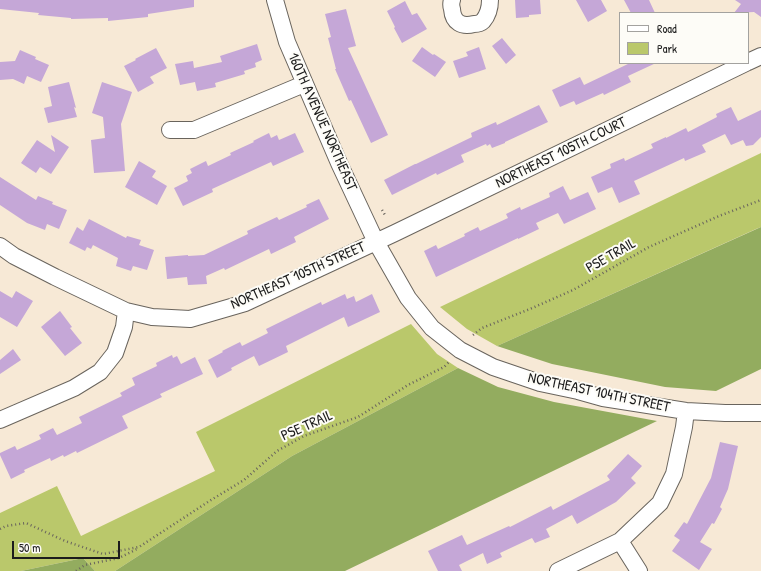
<!DOCTYPE html>
<style>
body{margin:0}
#map{position:relative;width:761px;height:571px;overflow:hidden;background:#f7e9d6;font-family:"Patrick Hand",sans-serif}
canvas{display:block}
.legend{position:absolute;left:619px;top:12px;width:130px;height:52px;box-sizing:border-box;background:#fdfcf7;border:1px solid #a3a29f;margin:0;padding:5px 7px;list-style:none;font-size:12px;color:#1c1c1c}
.legend li{display:flex;align-items:center;gap:8px;height:20px}
.legend b{width:20px;border:1px solid #a3a29f}
.scale{position:absolute;left:12px;top:541px;width:108px;height:18px;box-sizing:border-box;border:2px solid #1c1c1c;border-top:0;padding-left:5px;font-size:12px;line-height:14px;white-space:nowrap;color:#1c1c1c;-webkit-text-stroke:3px #fdfcf7;paint-order:stroke}
</style>
<div id="map">
<canvas width="761" height="571"></canvas>
<ul class="legend">
<li><b style="height:5px;background:#fff"></b>Road</li>
<li><b style="height:11px;background:#bac86b"></b>Park</li>
</ul>
<div class="scale">50 m</div>
</div>
<script>
const ctx = document.querySelector('canvas').getContext('2d');
ctx.lineJoin = 'round';
function fill(path, color) { ctx.fillStyle = color; ctx.fill(path, 'evenodd'); }
function trace(path, color, width, dash) { ctx.strokeStyle = color; ctx.lineWidth = width; ctx.lineCap = dash ? 'butt' : 'round'; ctx.setLineDash(dash || []); ctx.stroke(path); }
function drawText(font, color, halo, rows, align = 'center') {
  ctx.font = font + ' "Patrick Hand",sans-serif'; ctx.lineWidth = 4; ctx.setLineDash([]); ctx.textBaseline = 'middle'; ctx.strokeStyle = halo; ctx.fillStyle = color; for (const [text, x, y, turn = 0] of rows) {
    ctx.save(); ctx.translate(x, y); ctx.rotate((+turn || 0) * Math.PI / 180); ctx.textAlign = isNaN(turn) ? turn : align; if (halo) ctx.strokeText(text, 0, 0); ctx.fillText(text, 0, 0); ctx.restore();
  }
}
const green = new Path2D(`
 M761 153V227L756 229 497 346 467 329 440 307Z
 M411 324 437 354 458 368 292 456 115 571H95L83 558 21 571H0V513L57 486 81 536 215 471 196 432Z`);
const forest = new Path2D(`
 M761 227V369L716 391 665 387 552 364 497 346Z
 M458 368 498 387 554 402 657 421 345 571H115L292 456Z
 M83 558 95 571H21Z`);
const building = new Path2D(`
 M0 0H194V7L148 14V17L108 21V18L71 19V18L38 15 39 13 0 9Z
 M515 0H540L541 14 529 15V17L516 18Z
 M576 0H601L607 11 588 22Z
 M624 0H649L655 13H631Z
 M735 0H761V17L754 12 734 13 741 4Z
 M405 1 412 15 417 13 427 29 402 43 394 28 395 27 387 11Z
 M346 9 356 46 348 48 388 135 371 143 351 100 349 101 335 69H336L328 38 331 37 325 14Z
 M502 38 516 55 506 64 492 46Z
 M257 44 262 60 255 63 256 67 244 71 245 74 215 83 216 87 197 91 195 82 180 85 175 64 193 61 194 68 222 62 220 56Z
 M422 47 433 55 434 54 446 62 435 77 412 61Z
 M479 47 486 69 459 78 453 61 468 56 466 52Z
 M156 48 167 68 150 77 154 83 138 92 124 66 136 60 135 59Z
 M20 50 36 57 35 59 49 65 41 82 27 76 24 84 13 79 0 80V62L15 61Z
 M630 63H656L628 76 631 82 604 95 603 93 576 105 574 101 560 107 552 90 580 77 584 85Z
 M69 82 76 108 74 107 77 117 48 123 44 108 52 106 48 87Z
 M102 82 132 92 121 124 125 171 94 173 91 140 105 138 103 117 92 113Z
 M539 105 548 122 505 142V143L492 148 490 144 487 146 486 144 461 155 464 162 437 175 436 173 392 195 384 180 415 164H416L472 137 471 133 496 122 497 125Z
 M731 107 738 121 761 110V137L753 145 746 146 743 140 731 145 725 134 702 145 706 152 685 161 684 158 634 181 640 194 619 203 612 187 598 193 591 177 611 168 610 164 624 158 625 161 653 148 651 144 666 137V138L686 128 688 132 717 117 716 114Z
 M269 133 271 138 277 135 279 140 295 133 304 152 273 166 271 162 212 189 213 192 183 206 174 188 188 181 186 176 192 173 190 169 206 161 208 166 231 155 230 153 254 142 253 141Z
 M51 135 69 147 51 174 40 167 36 173 21 163 37 140 55 152Z
 M139 161 156 171 152 177 167 186 157 205 125 187Z
 M0 177 36 200 38 196 53 202 52 204 67 210 59 229 47 224 45 230 27 223 0 205Z
 M563 186 570 200 588 192 596 209 564 224 558 213 536 223 539 229 518 239V238L436 277 424 251 436 245 438 249 465 236 464 234 478 227 480 231 508 218 506 214 520 207 521 210 550 197 549 193Z
 M319 199 329 219 294 237 296 242 271 254 269 249 225 270 224 268 206 276 207 284 188 285 187 277 167 279 165 257 188 255V256L204 255 248 234 247 231 277 217 279 220 307 207 306 205Z
 M89 219 126 238 127 236 141 240 139 245 154 250 147 270 133 266 131 271 116 266 118 258 93 245 91 249 87 247 85 251 69 243 77 227 83 231Z
 M0 291 12 298 16 291 33 301 17 327 0 317Z
 M345 294 347 299 354 296 356 302 372 294 380 312 348 327 344 317 286 346 288 352 259 366 254 356 231 368 232 370 217 378 208 360 223 352 222 351 240 342 242 346 268 333 266 329 321 302 322 305Z
 M60 311 72 327 70 328 82 343 65 356 41 327Z
 M13 349 21 360 0 374V360Z
 M172 355 173 358 177 356 181 364 195 357 203 374 160 394 162 397 122 416 128 428 77 453 76 451 64 457 63 455 51 461 50 458 24 470 25 472 11 479 0 455V453L15 446 17 450 41 439 39 435 53 428 57 435 82 423 79 417 122 396 120 393 135 385 132 378 157 366 156 363Z
 M720 442 738 446 728 489 720 507 722 509 714 524 712 523 700 542 712 549 699 570 672 551 680 540 674 536 684 522 687 524 711 478Z
 M628 454 642 466 631 478 636 483 616 502 577 524 572 515 546 529 550 537 535 543 532 538 500 553 502 557 487 564 483 553 459 565 462 571H438L428 551 462 535 467 545 509 526 510 527 551 506 553 510 610 480 607 476Z`);
const path = new Path2D(`
 M382 210 385 215
 M473 335 482 328 530 309 573 290 649 247 719 216 761 200
 M0 529 6 526 26 523 65 541 103 554 139 547 211 500 244 480 277 451 304 436 358 417 408 385 444 367 450 361
 M76 571 85 565 119 558 137 549`);
const minor = new Path2D(`
 M275 0 287 42 339 163 376 242 408 298 432 328 460 350 493 367 540 383 578 391 603 398 686 411 725 413H761
 M452 0C451 3 451 6 452 9 453 23 462 27 474 24 477 24 481 23 483 21 488 15 490 8 490 0
 M748 62 761 56
 M170 130H194L304 84
 M0 246 14 256 55 277 126 311 152 317 190 319 245 303 395 233 746 63
 M0 420 74 388 100 372 115 353 124 327 126 311
 M620 541 639 571
 M558 571 620 541 660 503 674 474 684 427 686 411`);
const streetNames = [
 ["160TH AVENUE NORTHEAST",322,122,66],
 ["NORTHEAST 105TH COURT",561,153,-26],
 ["PSE TRAIL",611,256,-30],
 ["NORTHEAST 105TH STREET",298,276,-24],
 ["NORTHEAST 104TH STREET",599,393,12],
 ["PSE TRAIL",307,426,-24]
];
fill(green, '#bac86b');
fill(forest, '#93ac5f');
fill(building, '#c5a7d7');
trace(minor, '#69645d', 18);
trace(path, '#69645d', 2.5, [1, 3]);
trace(minor, '#fff', 16);
drawText('15px', '#1c1c1c', '#fdfcf7', streetNames);
</script>
